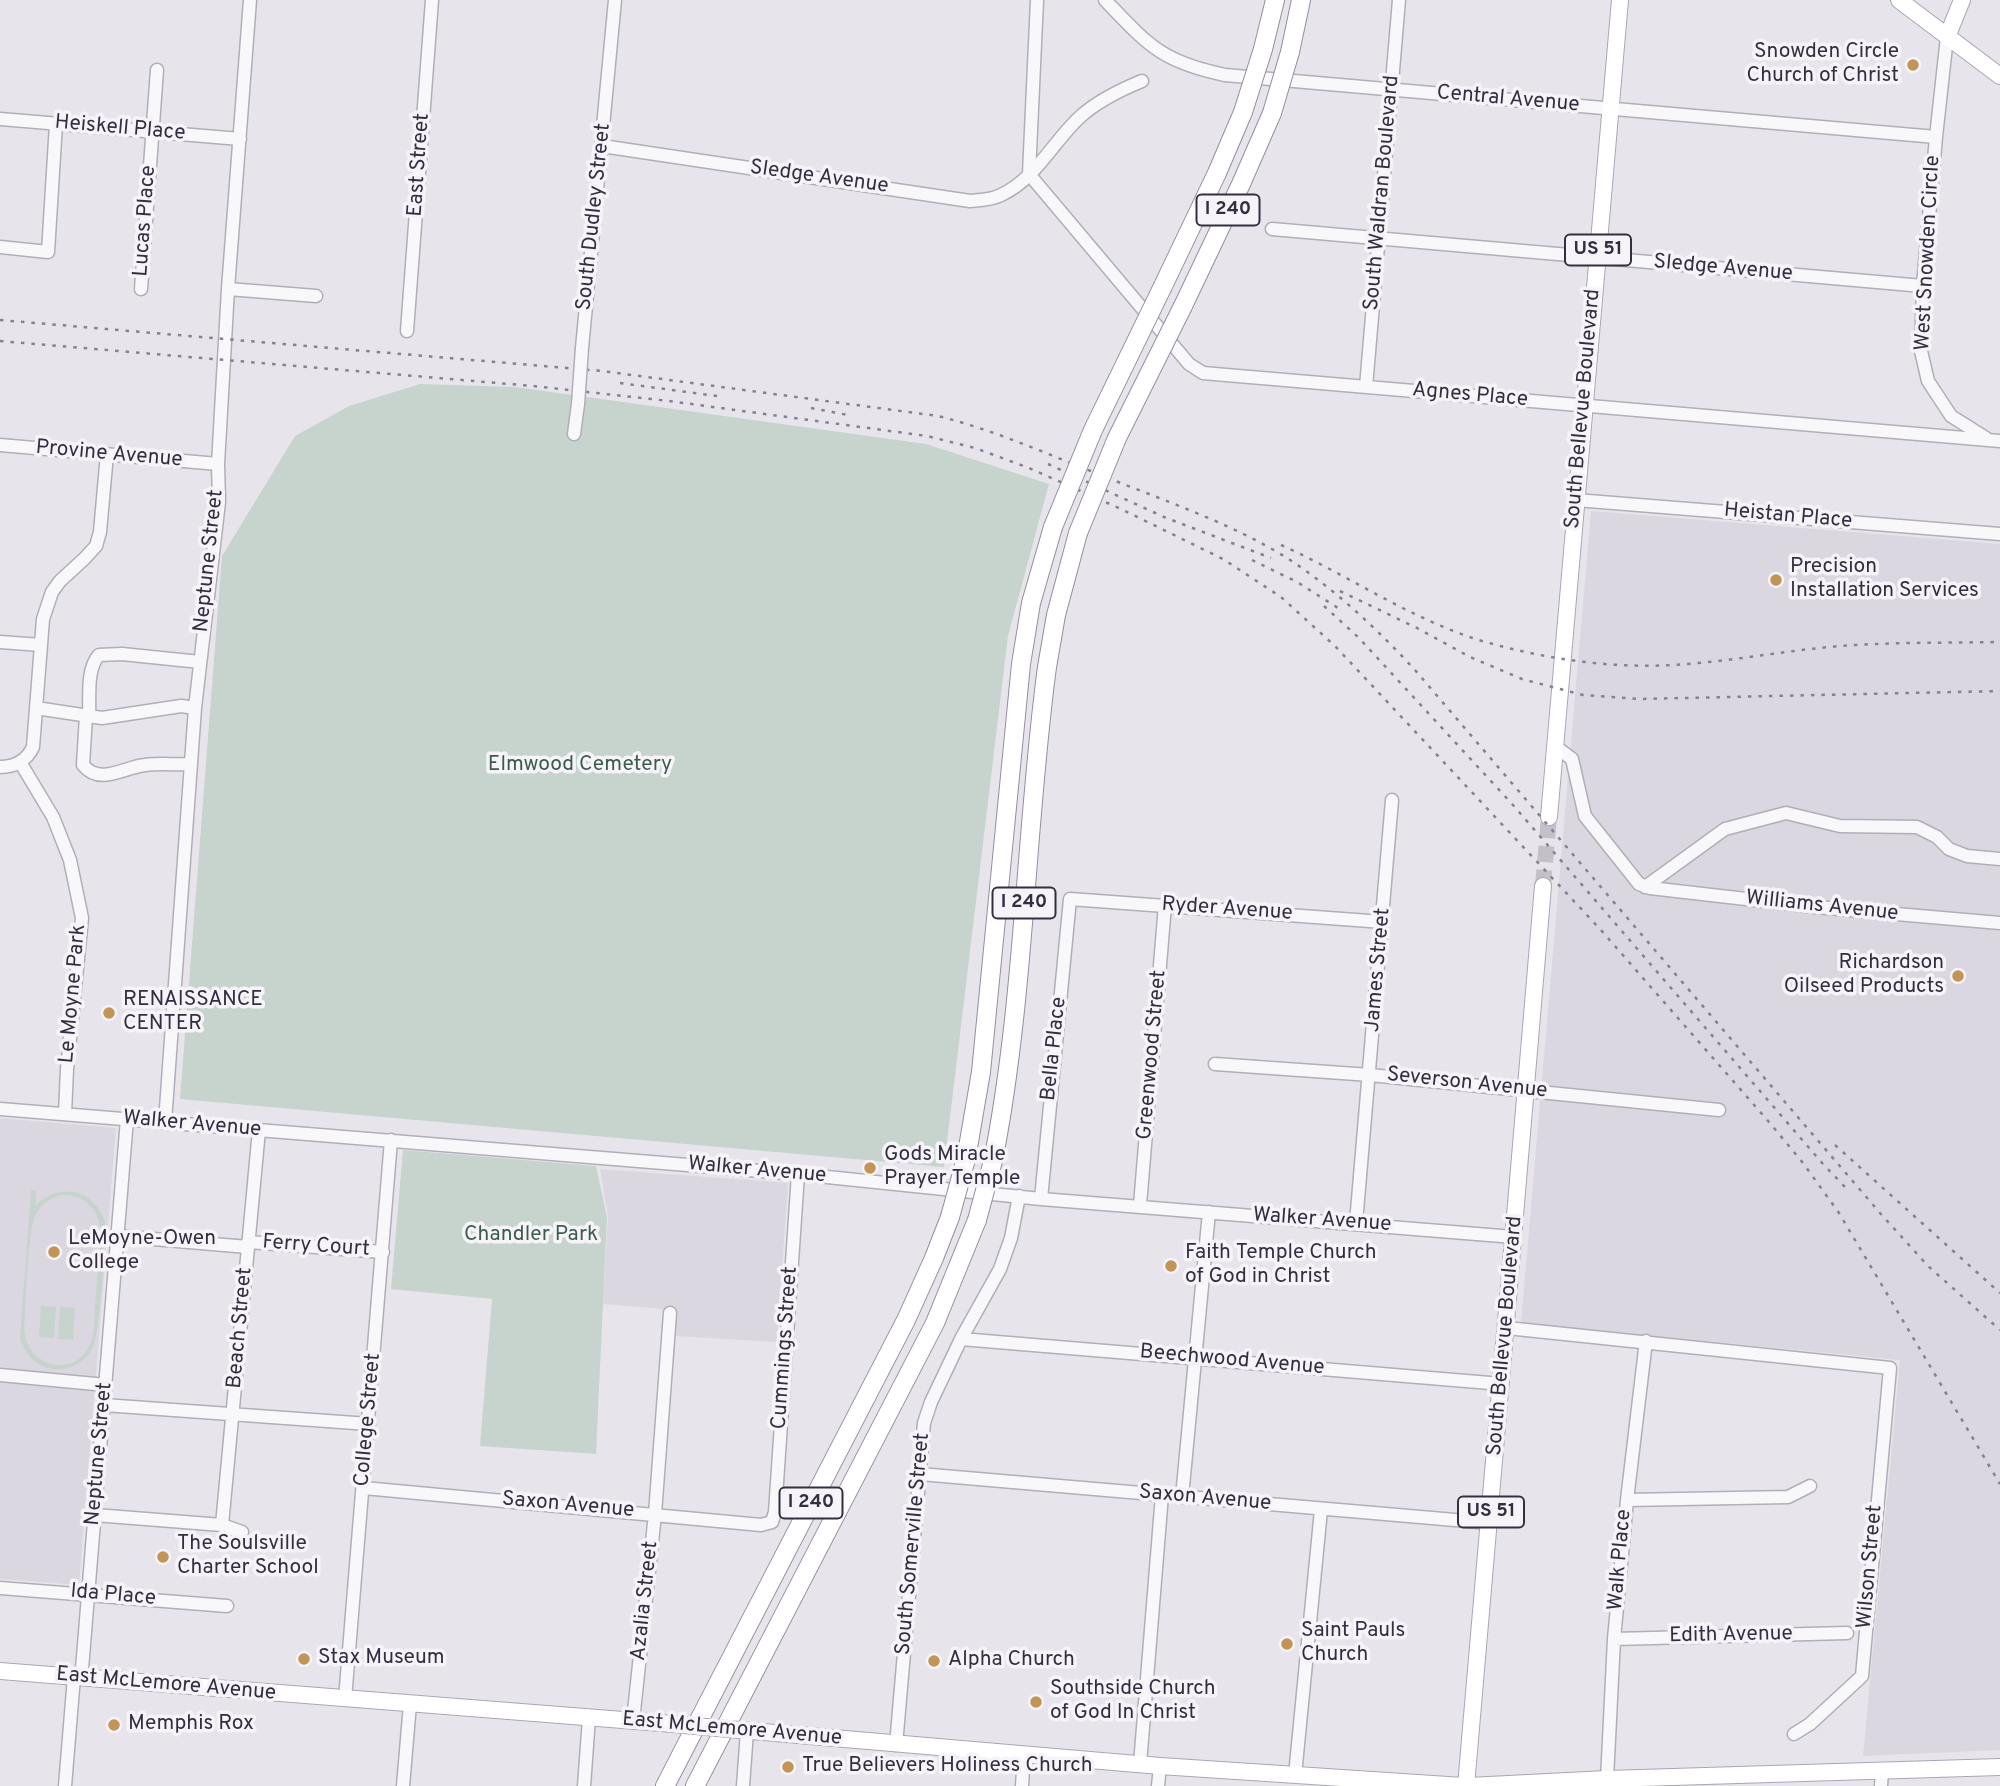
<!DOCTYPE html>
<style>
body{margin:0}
canvas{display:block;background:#e7e5eb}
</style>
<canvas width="2000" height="1786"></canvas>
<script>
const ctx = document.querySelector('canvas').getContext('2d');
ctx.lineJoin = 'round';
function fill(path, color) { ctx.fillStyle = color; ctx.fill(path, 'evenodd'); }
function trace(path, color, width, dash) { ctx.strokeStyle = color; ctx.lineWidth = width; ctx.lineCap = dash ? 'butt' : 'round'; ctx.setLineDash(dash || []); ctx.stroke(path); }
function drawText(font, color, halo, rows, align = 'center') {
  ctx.font = font + ' Overpass,sans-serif'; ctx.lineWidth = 7; ctx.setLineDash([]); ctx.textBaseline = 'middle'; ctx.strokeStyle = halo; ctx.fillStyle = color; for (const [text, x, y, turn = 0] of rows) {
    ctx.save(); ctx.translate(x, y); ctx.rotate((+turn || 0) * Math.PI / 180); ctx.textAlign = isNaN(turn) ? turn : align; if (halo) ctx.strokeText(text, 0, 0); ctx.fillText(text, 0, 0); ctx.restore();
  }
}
const built = new Path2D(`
 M1591 511 2000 544V1750L1863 1756 1900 1360 1521 1323Z
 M0 1118 116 1128 79 1585 0 1579Z
 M600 1169 788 1183 777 1342 674 1336 676 1310 603 1304 608 1216Z`);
const green = new Path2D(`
 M420 384 515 387 926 444 1049 484 1008 636 944 1167 180 1099 222 556 295 436 349 406Z
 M403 1150 596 1166 607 1217 596 1454 480 1446 492 1299 391 1289Z
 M31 1190 36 1191V1205C60 1182 95 1189 105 1223 106 1241 100 1333 93 1347 85 1364 66 1373 48 1368 33 1364 24 1352 20 1338ZM62 1195C85 1195 98 1208 101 1231 99 1256 97 1281 95 1306 94 1317 95 1329 92 1339 80 1380 26 1370 24 1328 26 1303 27 1232 36 1214 42 1203 51 1198 62 1195Z
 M41 1306 56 1307 54 1338 39 1337Z
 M60 1307 75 1308 73 1340 58 1339Z`);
const majorTunnel = new Path2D(`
 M1543 886 1549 817`);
const minor = new Path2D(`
 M1105 0C1149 46 1162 62 1225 75L1936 137
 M1947 37 1936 137 1923 286 1921 351 1928 381 1951 416 1986 438
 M0 119 240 139
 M602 146 970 201C980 200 992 200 1001 195 1036 179 1054 140 1081 116 1099 100 1120 90 1142 81
 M1029 174 1189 364 1203 373 2000 441
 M1029 174 1037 0
 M1272 229 1923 286
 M0 247 48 252 56 124
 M141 289 157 70
 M228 289 316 296
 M407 331 432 0
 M582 348 615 0
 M1366 387 1399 0
 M574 434 578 404
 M0 445 218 464
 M1576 500 2000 534
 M0 642 41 645
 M36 708 102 718 181 706 195 708
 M86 716 83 765C100 786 124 767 145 765 160 763 175 765 190 764
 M89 716C90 698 86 669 99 655L122 654 200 662
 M1555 746 1572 759 1585 816 1639 884 1650 888 1816 907 2000 923
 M20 762 53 817 70 860 82 918 67 1069 65 1114
 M0 767C15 767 27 760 33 747L43 619 52 592 60 581 84 559 96 546 100 532 107 454
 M1645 887 1725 829 1786 813 1840 826 1917 827 1937 837 1949 849 1967 856 2000 859
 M1215 1064 1370 1075 1719 1110
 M0 1109 798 1174 1041 1199 1514 1237
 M165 1122 195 708 219 502 218 464 228 289 250 0
 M1041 1199 1070 899 1383 922
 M1140 1205 1165 905
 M1356 1223 1392 800
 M118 1236 248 1247
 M248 1242 383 1252
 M1507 1328 1890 1368 1862 1676 1810 1724 1794 1734
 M961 1339 1502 1384
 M0 1375 106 1385
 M104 1405 369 1424
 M920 1474 1490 1523
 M364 1488 761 1525 772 1522 775 1512 798 1174
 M1182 1497 1209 1212
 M1627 1500 1788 1497 1810 1486
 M95 1515 222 1525 242 1532
 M222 1525 259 1130
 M0 1588 227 1606
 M1614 1639 1847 1633
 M345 1699 391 1140
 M633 1721 655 1514 670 1313
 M896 1745 924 1423 931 1402 961 1339 1000 1269 1011 1238 1019 1196
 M1140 1764 1162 1495
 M1295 1775 1321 1510
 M1607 1779 1614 1639 1627 1500 1646 1341
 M65 1786 74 1677 82 1669 127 1119
 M403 1786 410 1704
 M584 1786 589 1718
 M743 1786 747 1731
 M1022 1786 1024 1754
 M1158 1786 1160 1766
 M1881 1786 1882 1771`);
const major = new Path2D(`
 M1899 0 2000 76
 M1947 37 1962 0
 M1549 817 1620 0
 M0 1671 661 1723
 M740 1730 1160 1766 1463 1786
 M1466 1786C1494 1486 1516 1186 1543 886
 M1469 1786 1607 1779 2000 1767`);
const highway = new Path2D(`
 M1263 49 1275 0
 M1290 52 1301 0
 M1163 286 1217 173 1243 112
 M1183 306 1241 184 1272 113
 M966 1159 981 1072 1021 664 1031 603 1053 527
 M993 1161C1025 999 1025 831 1047 667L1056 615 1078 533
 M665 1786 906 1320 934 1258 950 1217
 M695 1786 935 1323 977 1220`);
const rail = new Path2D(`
 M0 320 602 371 938 416C994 430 1045 453 1098 474 1160 499 1231 523 1287 558 1335 589 1377 629 1415 670L1880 1213 1928 1266 2000 1330
 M0 341 533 386 669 401 927 436 975 448 1029 468 1121 509 1223 559 1281 597 1335 646 1600 929 1769 1122 1803 1163 1839 1213 2000 1484
 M620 383 724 397
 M811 408 848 415
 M1048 464 1164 517 1271 558
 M1281 545C1350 576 1410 619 1482 641 1548 660 1619 670 1687 664 1739 660 1789 650 1841 646 1893 642 1947 643 2000 642
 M1252 560 1297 582 1338 608
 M1340 591 1417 628 1470 657 1522 679 1583 695 1638 699 2000 691
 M1324 606 1359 638 1513 805 1823 1164 1845 1187
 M1835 1145 2000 1293`);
const minorBridge = new Path2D(`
 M578 404 582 348`);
const majorBridge = new Path2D(`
 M661 1723 740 1730`);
const highwayBridge = new Path2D(`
 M1243 112 1263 49
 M1272 113 1290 52
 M1053 527 1093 430 1163 286
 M1078 533 1117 438 1183 306
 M950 1217 966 1159
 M977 1220 993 1161`);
const markers = [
 [1913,65,7,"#c29557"],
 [1776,580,7,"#c29557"],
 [1958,976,7,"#c29557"],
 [109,1013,7,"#c29557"],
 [870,1168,7,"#c29557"],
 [54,1252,7,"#c29557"],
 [1171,1266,7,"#c29557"],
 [163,1557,7,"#c29557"],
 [1287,1644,7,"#c29557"],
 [304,1659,7,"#c29557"],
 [934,1661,7,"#c29557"],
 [1036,1702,7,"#c29557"],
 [114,1725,7,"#c29557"],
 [788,1767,7,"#c29557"]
];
const shields = [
 [1228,210,63],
 [1598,250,66],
 [1024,903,63],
 [811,1503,63],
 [1491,1512,66]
];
const shieldNames = [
 ["I 240",1228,210],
 ["US 51",1598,250],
 ["I 240",1024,903],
 ["I 240",811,1503],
 ["US 51",1491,1512]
];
const poiNames = [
 ["Snowden Circle",1899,53,"right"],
 ["Church of Christ",1899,77,"right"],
 ["Precision",1790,568],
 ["Installation Services",1790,592],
 ["Richardson",1944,964,"right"],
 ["Oilseed Products",1944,988,"right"],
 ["RENAISSANCE",123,1001],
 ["CENTER",123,1025],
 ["Gods Miracle",884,1156],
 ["Prayer Temple",884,1180],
 ["LeMoyne-Owen",68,1240],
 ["College",68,1264],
 ["Faith Temple Church",1185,1254],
 ["of God in Christ",1185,1278],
 ["The Soulsville",177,1545],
 ["Charter School",177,1569],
 ["Saint Pauls",1301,1632],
 ["Church",1301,1656],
 ["Stax Museum",318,1659],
 ["Alpha Church",948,1661],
 ["Southside Church",1050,1690],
 ["of God In Christ",1050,1714],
 ["Memphis Rox",128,1725],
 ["True Believers Holiness Church",802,1767]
];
const streetNames = [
 ["Central Avenue",1508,100,5],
 ["Heiskell Place",120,129,5],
 ["East Street",420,165,-86],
 ["Sledge Avenue",819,178,8],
 ["South Waldran Boulevard",1383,193,-85],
 ["South Dudley Street",595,217,-84],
 ["Lucas Place",146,221,-86],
 ["West Snowden Circle",1929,253,-87],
 ["Sledge Avenue",1723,269,5],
 ["Agnes Place",1470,396,5],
 ["South Bellevue Boulevard",1584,409,-85],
 ["Provine Avenue",109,455,5],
 ["Heistan Place",1788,517,5],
 ["Neptune Street",210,561,-84],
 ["Williams Avenue",1822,907,6],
 ["Ryder Avenue",1227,910,4],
 ["James Street",1379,970,-85],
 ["Le Moyne Park",74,994,-85],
 ["Bella Place",1055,1049,-84],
 ["Greenwood Street",1153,1055,-85],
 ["Severson Avenue",1467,1084,6],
 ["Walker Avenue",192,1125,5],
 ["Walker Avenue",757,1171,5],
 ["Walker Avenue",1322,1221,4],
 ["Ferry Court",316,1247,4],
 ["Beach Street",241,1328,-85],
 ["South Bellevue Boulevard",1506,1336,-85],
 ["Cummings Street",786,1348,-86],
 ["Beechwood Avenue",1232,1361,5],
 ["College Street",369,1420,-85],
 ["Neptune Street",100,1454,-85],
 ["Saxon Avenue",1205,1499,5],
 ["Saxon Avenue",568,1506,5],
 ["South Somerville Street",914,1544,-85],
 ["Walk Place",1621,1560,-85],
 ["Wilson Street",1871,1567,-85],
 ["Ida Place",113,1596,5],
 ["Azalia Street",646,1601,-84],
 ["Edith Avenue",1731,1636,-1],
 ["East McLemore Avenue",166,1685,5],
 ["East McLemore Avenue",732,1730,5]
];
const parkNames = [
 ["Elmwood Cemetery",580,766],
 ["Chandler Park",531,1236]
];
fill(built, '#dad7e0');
fill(green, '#c7d4cd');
trace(majorTunnel, '#c3c0c9', 16, [16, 8]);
trace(minor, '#b2aeb8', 15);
trace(major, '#aba5b6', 18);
trace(highway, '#948da0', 20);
trace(minor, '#f8f7fa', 12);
trace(major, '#fff', 16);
trace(highway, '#fff', 18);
trace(rail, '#868093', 2.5, [3.5, 7]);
trace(minorBridge, '#b2aeb8', 15, []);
trace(majorBridge, '#aba5b6', 18, []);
trace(highwayBridge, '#948da0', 20, []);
trace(minorBridge, '#f8f7fa', 12);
trace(majorBridge, '#fff', 16);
trace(highwayBridge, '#fff', 18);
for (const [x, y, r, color] of markers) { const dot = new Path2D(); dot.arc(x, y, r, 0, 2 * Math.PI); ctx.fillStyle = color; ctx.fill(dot); trace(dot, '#f6f4f8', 2.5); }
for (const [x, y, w] of shields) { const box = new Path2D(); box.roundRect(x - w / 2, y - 15.5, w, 31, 5); ctx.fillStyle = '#f6f4f8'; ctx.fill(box); trace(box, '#352e42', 2); }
drawText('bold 19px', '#352e42', null, shieldNames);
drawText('21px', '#352e42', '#f6f4f8', poiNames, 'left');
drawText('21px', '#352e42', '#f6f4f8', streetNames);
drawText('21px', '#3c5d4e', '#f6f4f8', parkNames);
</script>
